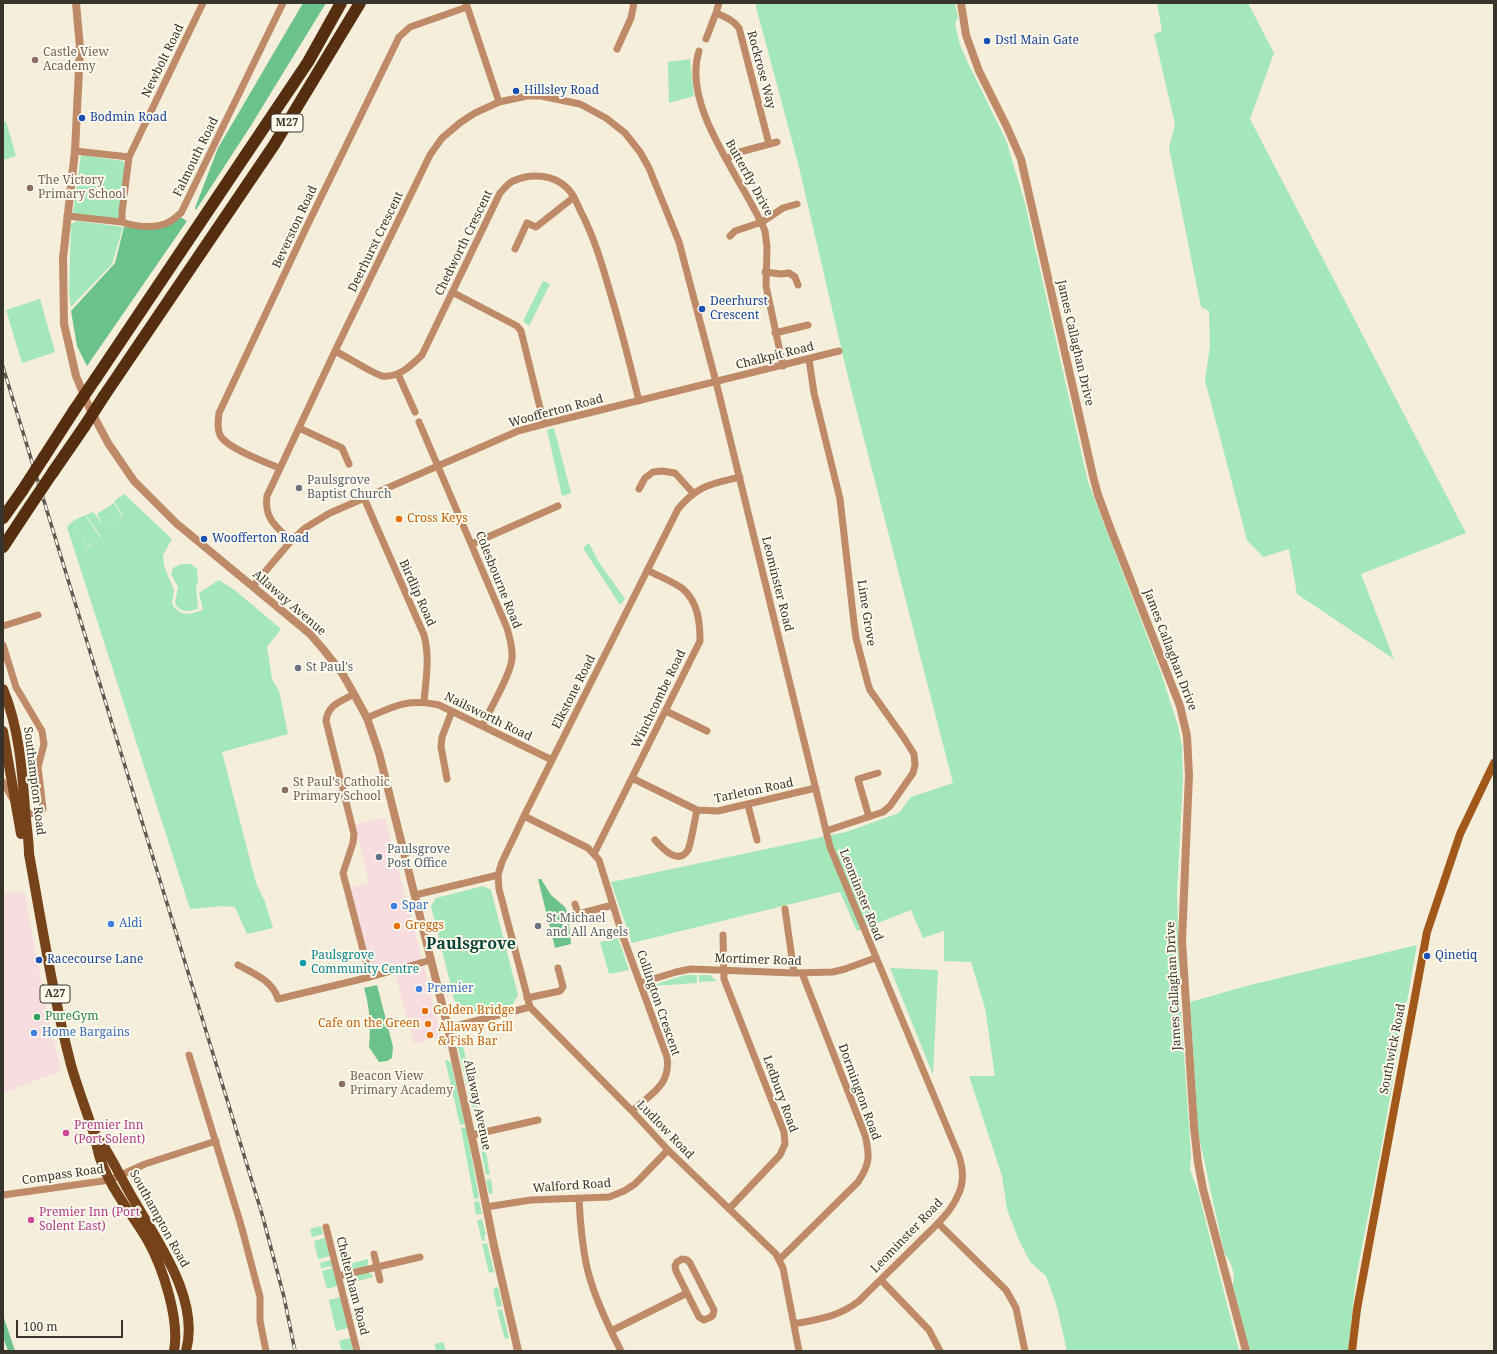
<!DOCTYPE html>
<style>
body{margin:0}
#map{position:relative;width:1497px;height:1354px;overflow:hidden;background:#f4eeda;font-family:"Noto Serif",serif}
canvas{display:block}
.frame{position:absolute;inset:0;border:4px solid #37342c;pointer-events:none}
.scale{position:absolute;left:16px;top:1320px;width:107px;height:18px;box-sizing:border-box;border:2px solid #37342c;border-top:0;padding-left:5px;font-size:12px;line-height:14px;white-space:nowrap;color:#37342c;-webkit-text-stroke:3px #fffbef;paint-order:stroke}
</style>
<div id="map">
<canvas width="1497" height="1354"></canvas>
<div class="frame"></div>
<div class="scale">100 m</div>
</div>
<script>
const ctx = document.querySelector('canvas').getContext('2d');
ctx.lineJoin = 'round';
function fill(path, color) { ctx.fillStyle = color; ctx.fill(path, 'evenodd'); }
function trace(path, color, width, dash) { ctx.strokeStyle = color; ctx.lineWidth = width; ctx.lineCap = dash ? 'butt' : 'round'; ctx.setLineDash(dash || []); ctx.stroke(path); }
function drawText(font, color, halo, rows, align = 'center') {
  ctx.font = font + ' "Noto Serif",serif'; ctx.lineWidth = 4; ctx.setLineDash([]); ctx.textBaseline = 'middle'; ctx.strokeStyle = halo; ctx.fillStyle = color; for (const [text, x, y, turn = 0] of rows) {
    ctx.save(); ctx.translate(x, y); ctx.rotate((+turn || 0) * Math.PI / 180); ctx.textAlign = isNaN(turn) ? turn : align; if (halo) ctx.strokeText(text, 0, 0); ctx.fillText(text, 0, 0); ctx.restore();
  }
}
const commercial = new Path2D(`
 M385 817 442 1037 414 1044 392 962 370 968 351 888 369 883 355 825Z
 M24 891 46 1006 61 1071 3 1093V894Z`);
const green = new Path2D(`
 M755 3H955L958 17 955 24 960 45 968 63 1006 140 1025 203 1088 482 1161 673 1178 726 1182 746 1183 779 1177 893 1180 997 1191 1155 1190 1170 1198 1191 1239 1351H1067L1057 1307 1046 1276 1030 1262 1018 1238 1007 1209 1002 1176 969 1076H995L985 1008 971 962 944 961V931L923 938 911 910 857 931 840 892 632 943 611 882 846 832 899 813 911 797 953 783 848 377 798 163Z
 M1157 3H1248L1274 53 1250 119 1466 533 1361 574 1394 659 1297 594 1289 549 1263 557 1247 540 1205 380 1210 346 1209 311 1201 307 1169 148 1175 124 1154 34 1162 31Z
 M690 59 694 96 669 103 668 62Z
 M6 121 16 156 3 160V122Z
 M81 155 123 161 125 164 119 219 73 214Z
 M77 221 123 227 112 264 71 307 69 294 71 224Z
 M543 281 550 284 529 326 523 321Z
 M40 299 55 352 22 363 6 310Z
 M554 428 571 493 562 496 547 430Z
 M124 494 172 539 163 555 164 566 174 590 172 604C182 618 189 614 203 610L199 593 219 580 237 592 281 629 267 647 272 679 279 691 288 734 222 752 256 883 265 902 273 928 247 934 235 907 222 906 190 909 67 527 73 521 87 548 101 539C100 533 89 521 86 515L93 512 103 525 97 514 114 503 122 516 104 527 123 516 114 501Z
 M85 515 101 539 87 547 73 521Z
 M589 543 598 561 625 599 620 605 583 548Z
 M181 564H191L197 569 198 583 196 586 198 609C188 612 180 613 175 603L178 587 171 574 173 568Z
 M483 886 491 890 518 995 513 1004 466 1016 457 1010 431 906 436 898Z
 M618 938 629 970 609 974 600 942Z
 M1417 945 1380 1154 1356 1278 1348 1351H1250L1233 1286 1234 1275 1231 1264 1224 1252 1198 1132 1190 1002 1250 985Z
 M890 968 938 970 933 1075Z
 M686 975H697V983L653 986 665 981Z
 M699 975H710L717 981 699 982Z
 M462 1042 472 1085 467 1086 457 1043Z
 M445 1060H447L451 1063 465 1124 460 1125Z
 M473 1089 480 1120 475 1121 468 1090Z
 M466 1127 479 1198 474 1199 461 1128Z
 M484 1143 490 1174 486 1175 480 1144Z
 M491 1179 493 1193 489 1194 486 1180Z
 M479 1201 482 1214 476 1215 474 1202Z
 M482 1219 486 1235 484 1236 485 1240 482 1241 477 1220Z
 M321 1226 323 1234 312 1237 310 1229Z
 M325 1238 330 1256 318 1259 314 1241Z
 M487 1243 494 1272 489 1273 482 1244Z
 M368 1259V1265L366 1266 346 1271 345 1265Z
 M331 1260 333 1266 321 1268 320 1263Z
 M333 1268 338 1286 327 1289 322 1271Z
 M368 1272 372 1275 373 1277 350 1283 348 1277Z
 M498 1287 502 1306 497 1307 493 1289Z
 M340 1297 348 1328 336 1331 329 1300Z
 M502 1309 509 1338 505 1339 497 1310Z
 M350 1338 354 1351H342L339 1341Z
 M443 1342 446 1351H436L435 1344Z`);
const forest = new Path2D(`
 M303 3H326L250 127 196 210 195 208 218 148Z
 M180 217 187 221 87 366 77 346 71 311 115 263 124 227 153 229 170 225Z
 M538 879H541L551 895 565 907 568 914 571 944 555 948Z
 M377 985 393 1047 392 1058 387 1061 379 1062 369 1047C371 1027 370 1008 364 988Z
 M3 1315 15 1351H8L3 1337Z`);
const minor = new Path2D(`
 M466 3 499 102
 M716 13C725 17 733 20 739 28L769 144
 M706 39 716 13 719 3
 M617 49 631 18 634 3
 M699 51C681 108 744 180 765 231L767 247 766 286 783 366
 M75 151 129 157
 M727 159 736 153 777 142
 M67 216 122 222C136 227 156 229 169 222 173 220 177 216 181 213L283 3
 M122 222V212L129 157 203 3
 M730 236 735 231 762 222 783 208 797 204
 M515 249 527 223 536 227 574 197
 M765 272 781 274 789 273 795 277 798 285
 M452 292 517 326 521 331 544 424
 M775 333 808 325
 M335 351C344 355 375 375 382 376 398 378 411 366 422 355L500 193C504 189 508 183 513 181 531 173 553 174 567 188 574 194 577 204 581 212 594 237 602 264 610 292 621 328 630 364 639 401
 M809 359 814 393 840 499 854 623 856 638 868 684 870 690 904 738 914 754 915 765 913 773 890 806 883 812 826 831
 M398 374 415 412
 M419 422 507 628C510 638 513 649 512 659 510 676 490 709 482 726
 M299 428 342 448 349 464
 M279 468C265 462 226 448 220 435 217 429 218 420 219 413L307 226 399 37 410 27 467 7
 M740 477C711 484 698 485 678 509L524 816 502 862 498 875 499 889 530 1007 632 1111 668 1150 776 1254 783 1268 799 1351
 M639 489 645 478 653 472 662 471 675 473 693 493
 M364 498 424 635C430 658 426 679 424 701
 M291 541C276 526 264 519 267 496L335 351 430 155 442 138 461 122 475 113 499 102 527 96H541L580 104 606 118 625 133 640 152 649 168 679 242 716 382 830 847 959 1156C963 1168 964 1183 958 1195 950 1214 933 1228 919 1242 899 1262 879 1281 859 1301 838 1317 820 1319 794 1324
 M472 544 558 506
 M253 586 291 541 305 528 330 513 518 431 544 424 839 351
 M3 626 38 615
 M3 645 16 687 42 731 44 744 38 767 43 809 40 813 26 814 22 817
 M354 694C341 702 328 704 326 721L354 834 353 843 343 873 370 977
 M666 711 707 731
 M367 718C394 706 408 698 439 705L552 760
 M632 778 697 810 718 811 816 788
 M447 779 441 747 442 737 452 711
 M3 782 12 798
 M748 805 757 840
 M524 816 588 848 599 860 622 934 667 1057C671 1085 651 1094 632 1111
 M869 817 858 779 878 773
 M655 840C662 848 678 866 688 850 691 844 695 818 697 810
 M594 854 700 641C700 622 698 602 683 589 674 582 658 576 647 570
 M415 895 498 875
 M575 904 578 914 613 905
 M785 909 794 973
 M723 935 724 979 784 1132 785 1144 780 1155 729 1209
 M238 965C253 973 273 981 278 999L370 977 431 960
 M640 983 676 972 691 969 794 973 833 972 845 969 875 958
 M527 998 560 991 563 987 558 968
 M448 1028 530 1007
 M189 1055 241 1225 260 1297V1321L266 1351
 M472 1135 538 1120
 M3 1195 110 1180 145 1164 216 1141
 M579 1199C580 1220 582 1242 586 1263 592 1293 607 1324 621 1351
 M486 1207 531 1200 609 1197 624 1191 635 1184 668 1150
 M938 1223 1006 1290 1016 1308 1025 1351
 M326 1227 357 1351
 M374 1254 380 1280
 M682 1259 687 1260 690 1263 714 1310 713 1315 711 1317 704 1320 699 1317 676 1271 675 1266 677 1262Z
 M779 1260 858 1182C870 1164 870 1156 865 1135L802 973
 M339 1276 420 1257
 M881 1280 929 1330 940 1351
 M611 1331 687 1293`);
const tertiary = new Path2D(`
 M76 3 80 48 75 151 63 258 64 324 76 376 89 407 108 443 134 481 176 523 310 634 323 649 342 673 354 694 367 718 379 753 448 1028 478 1165 494 1246 518 1351
 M961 3 966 35 979 71 1007 127 1021 159 1093 476 1098 495 1111 530 1180 706 1187 736 1189 775 1182 941 1194 1127 1198 1163 1203 1189 1246 1351`);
const secondary = new Path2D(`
 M1352 1351 1357 1309 1427 932 1460 834 1494 763`);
const primary = new Path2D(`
 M3 689C19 728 22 768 25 809 26 824 29 839 29 854 42 925 53 996 71 1065 77 1086 85 1107 92 1128 95 1136 96 1144 98 1151 100 1161 105 1171 109 1179 120 1201 136 1220 148 1241 163 1268 180 1320 174 1351
 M3 731 21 834
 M95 1133C111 1155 121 1179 135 1202 159 1244 200 1300 186 1351`);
const motorway = new Path2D(`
 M96 378 308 62 341 3
 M104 396 274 145 360 3
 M44 457 75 409
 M53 472 84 427
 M3 518 22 491
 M3 547 30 506`);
const rail = new Path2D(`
 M3 367 262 1214 284 1297 295 1351`);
const motorwayBridge = new Path2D(`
 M75 409 96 378
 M84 427 104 396
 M22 491 44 457
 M30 506 53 472`);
const markers = [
 [987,41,4,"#1a4fb4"],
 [35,60,4,"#8d6e63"],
 [516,91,4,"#1a4fb4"],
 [82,118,4,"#1a4fb4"],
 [30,188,4,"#8d6e63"],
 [702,309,4,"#1a4fb4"],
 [299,488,4,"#6b7280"],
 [399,519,4,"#e8710a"],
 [204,539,4,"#1a4fb4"],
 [298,668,4,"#6b7280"],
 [285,790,4,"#8d6e63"],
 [379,857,4,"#5c6f8a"],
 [394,906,4,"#3f7fe0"],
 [111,924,4,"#3f7fe0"],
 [397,926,4,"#e8710a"],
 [538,926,4,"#6b7280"],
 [1427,956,4,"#1a4fb4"],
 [39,960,4,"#1a4fb4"],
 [303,963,4,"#0f9aa8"],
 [419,989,4,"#3f7fe0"],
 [425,1011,4,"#e8710a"],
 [37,1017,4,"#2e9e5b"],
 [428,1024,4,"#e8710a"],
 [34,1033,4,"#3f7fe0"],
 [430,1035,4,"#e8710a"],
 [342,1084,4,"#8d6e63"],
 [66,1133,4,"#d1479c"],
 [31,1220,4,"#d1479c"]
];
const shields = [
 [287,123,32],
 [55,994,30]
];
const shieldNames = [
 ["M27",287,123],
 ["A27",55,994]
];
const transitNames = [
 ["Dstl Main Gate",995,41],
 ["Hillsley Road",524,91],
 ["Bodmin Road",90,118],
 ["Deerhurst",710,302],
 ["Crescent",710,316],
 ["Woofferton Road",212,539],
 ["Qinetiq",1435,956],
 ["Racecourse Lane",47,960]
];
const educationNames = [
 ["Castle View",43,53],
 ["Academy",43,67],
 ["The Victory",38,181],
 ["Primary School",38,195],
 ["St Paul's Catholic",293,783],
 ["Primary School",293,797],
 ["Beacon View",350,1077],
 ["Primary Academy",350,1091]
];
const streetNames = [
 ["Newbolt Road",163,61,-64],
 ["Rockrose Way",761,70,75],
 ["Falmouth Road",196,157,-64],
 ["Butterfly Drive",749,178,61],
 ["Beverston Road",295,227,-65],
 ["Deerhurst Crescent",376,242,-64],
 ["Chedworth Crescent",464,243,-64],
 ["James Callaghan Drive",1075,343,77],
 ["Chalkpit Road",775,356,-14],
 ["Woofferton Road",556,411,-15],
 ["Colesbourne Road",498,580,68],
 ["Leominster Road",777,584,76],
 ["Birdlip Road",417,593,66],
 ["Allaway Avenue",289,603,41],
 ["Lime Grove",866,613,81],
 ["James Callaghan Drive",1170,650,69],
 ["Elkstone Road",574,692,-63],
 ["Winchcombe Road",659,699,-64],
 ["Nailsworth Road",488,717,26],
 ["Southampton Road",34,781,83],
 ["Tarleton Road",754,791,-12],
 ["Leominster Road",861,895,68],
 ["Mortimer Road",758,960,2],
 ["James Callaghan Drive",1174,986,-93],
 ["Collington Crescent",658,1003,71],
 ["Southwick Road",1393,1049,-79],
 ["Dormington Road",859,1092,70],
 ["Ledbury Road",780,1094,70],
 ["Allaway Avenue",477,1105,78],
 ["Ludlow Road",665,1130,46],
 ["Compass Road",63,1175,-8],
 ["Walford Road",572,1186,-4],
 ["Southampton Road",159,1219,61],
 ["Leominster Road",907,1236,-46],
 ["Cheltenham Road",352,1286,76]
];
const worshipNames = [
 ["Paulsgrove",307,481],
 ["Baptist Church",307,495],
 ["St Paul's",306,668],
 ["St Michael",546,919],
 ["and All Angels",546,933]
];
const foodNames = [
 ["Cross Keys",407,519],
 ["Greggs",405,926],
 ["Golden Bridge",433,1011],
 ["Cafe on the Green",420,1024,"right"],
 ["Allaway Grill",438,1028],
 ["& Fish Bar",438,1042]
];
const serviceNames = [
 ["Paulsgrove",387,850],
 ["Post Office",387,864]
];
const shopNames = [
 ["Spar",402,906],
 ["Aldi",119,924],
 ["Premier",427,989],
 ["Home Bargains",42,1033]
];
const cultureNames = [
 ["Paulsgrove",311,956],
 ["Community Centre",311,970]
];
const leisureNames = [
 ["PureGym",45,1017]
];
const hotelNames = [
 ["Premier Inn",74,1126],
 ["(Port Solent)",74,1140],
 ["Premier Inn (Port",39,1213],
 ["Solent East)",39,1227]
];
const districtNames = [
 ["Paulsgrove",471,944]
];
fill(commercial, '#f7dce0');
fill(green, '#a4e7ba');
fill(forest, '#6bc28b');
trace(minor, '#be8a68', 7);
trace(tertiary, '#be8a68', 8);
trace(secondary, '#a2581b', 8);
trace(primary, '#764219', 10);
trace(motorway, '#552e10', 12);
trace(rail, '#5e5a50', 3.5);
trace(rail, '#fffbef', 2, [6]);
trace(motorwayBridge, '#552e10', 12);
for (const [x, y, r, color] of markers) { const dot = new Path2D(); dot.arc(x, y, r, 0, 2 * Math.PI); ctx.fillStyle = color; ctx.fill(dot); trace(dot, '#fffbef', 1.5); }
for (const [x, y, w] of shields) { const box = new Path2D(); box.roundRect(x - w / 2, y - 9, w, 18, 3); ctx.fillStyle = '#fffbef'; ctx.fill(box); trace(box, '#37342c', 1); }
drawText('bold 11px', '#37342c', null, shieldNames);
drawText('12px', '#164399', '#fffbef', transitNames, 'left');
drawText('12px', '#785e54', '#fffbef', educationNames, 'left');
drawText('12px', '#37342c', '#fffbef', streetNames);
drawText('12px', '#5b616d', '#fffbef', worshipNames, 'left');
drawText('12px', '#c56008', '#fffbef', foodNames, 'left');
drawText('12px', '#4e5e75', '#fffbef', serviceNames, 'left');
drawText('12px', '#366cbe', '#fffbef', shopNames, 'left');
drawText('12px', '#0d838f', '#fffbef', cultureNames, 'left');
drawText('12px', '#27864d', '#fffbef', leisureNames, 'left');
drawText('12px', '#b23c85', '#fffbef', hotelNames, 'left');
drawText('bold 16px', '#0b453a', '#fffbef', districtNames);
</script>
